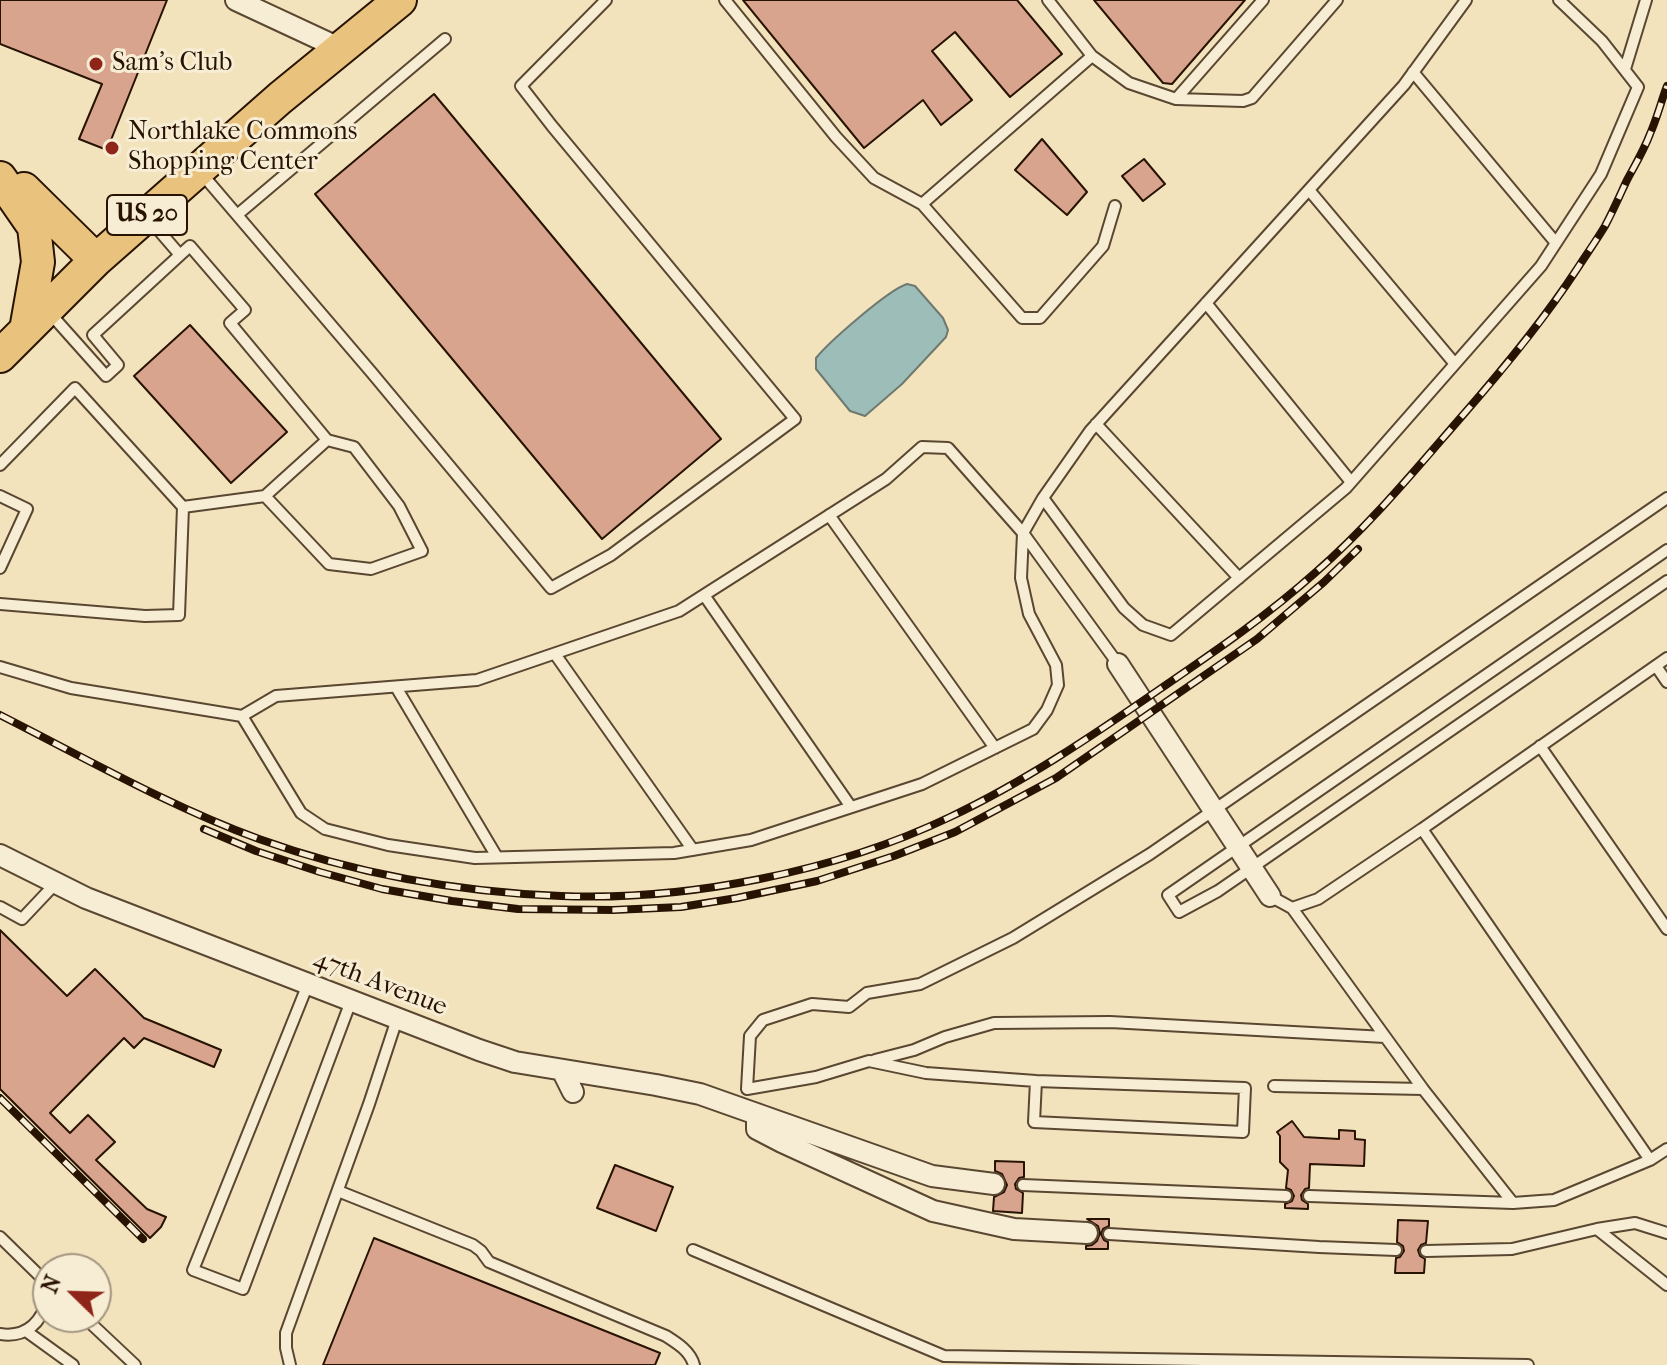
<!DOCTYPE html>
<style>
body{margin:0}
#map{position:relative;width:1667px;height:1365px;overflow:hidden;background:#f2e3bd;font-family:"IM FELL French Canon",serif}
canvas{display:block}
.north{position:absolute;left:32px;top:1253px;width:80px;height:80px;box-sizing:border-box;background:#f7edd4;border:2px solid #a49680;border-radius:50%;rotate:293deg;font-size:22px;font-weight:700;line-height:32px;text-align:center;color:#281302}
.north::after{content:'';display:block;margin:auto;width:28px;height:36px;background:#8f2418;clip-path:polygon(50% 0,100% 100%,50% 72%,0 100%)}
</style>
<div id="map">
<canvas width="1667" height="1365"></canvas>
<div class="north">N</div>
</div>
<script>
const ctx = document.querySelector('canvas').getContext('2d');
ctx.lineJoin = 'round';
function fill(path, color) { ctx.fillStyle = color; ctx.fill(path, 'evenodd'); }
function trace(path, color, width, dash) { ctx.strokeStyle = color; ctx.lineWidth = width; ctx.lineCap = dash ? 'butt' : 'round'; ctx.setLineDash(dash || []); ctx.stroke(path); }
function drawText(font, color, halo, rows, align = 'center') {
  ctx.font = font + ' "IM FELL French Canon",serif'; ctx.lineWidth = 6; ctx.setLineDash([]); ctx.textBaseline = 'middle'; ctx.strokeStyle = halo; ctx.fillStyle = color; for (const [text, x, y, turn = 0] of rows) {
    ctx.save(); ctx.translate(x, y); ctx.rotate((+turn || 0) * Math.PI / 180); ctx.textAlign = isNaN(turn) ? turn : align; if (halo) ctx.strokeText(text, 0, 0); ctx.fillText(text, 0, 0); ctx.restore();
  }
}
const water = new Path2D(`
 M907 284 915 286 943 318 948 330 946 337 902 384 865 416 850 411 816 369V358C829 342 888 290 907 284Z`);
const building = new Path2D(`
 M0 0H167L107 150 79 139 102 84 0 44Z
 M743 0H1017L1062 54 1010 97 955 32 932 51 972 100 941 125 923 100 864 148Z
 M1094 0H1245L1172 84 1163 83Z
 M434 94 721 439 602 539 315 194Z
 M1042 139 1087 192 1067 215 1015 170Z
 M1144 159 1165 184 1143 201 1122 176Z
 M190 325 287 432 231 483 134 376Z
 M0 930 67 996 95 969 144 1018 221 1050 214 1067 144 1038 134 1048 124 1038 50 1113 70 1133 88 1115 115 1142 96 1160 147 1209 166 1217 161 1227 150 1238 0 1089Z
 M1292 1121 1304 1137 1339 1139V1130L1355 1131V1139L1365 1140 1364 1166 1310 1164 1309 1188 1305 1189 1301 1195 1302 1200 1308 1204V1209L1285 1208V1204L1292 1201 1294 1196 1291 1190 1286 1188 1288 1170 1280 1162V1136L1277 1132Z
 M995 1161 1024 1162V1177L1019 1178 1015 1184 1016 1189 1023 1193 1022 1213 993 1211 994 1197 1004 1192 1007 1185 1002 1174 995 1171Z
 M615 1165 673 1187 656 1231 597 1208Z
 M1087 1219H1109V1226L1103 1229 1101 1234 1104 1240 1108 1242V1249H1086V1246L1092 1245 1097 1241 1100 1233 1098 1226Z
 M1398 1220 1428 1221 1426 1243 1421 1245 1418 1250 1420 1256 1425 1259 1424 1273H1395L1396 1258 1400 1257 1404 1251 1403 1246 1397 1242Z
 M374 1238 660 1353 655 1365H323Z`);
const service = new Path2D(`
 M725 0 836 137 874 178 922 204 1022 318H1040L1103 246 1115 206
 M1048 0 1092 56 1129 83 1176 99 1243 101 1252 98 1337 0
 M1625 69 1646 0
 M1413 72 1556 243
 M1176 99 1263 0
 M202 174 372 373 551 588 611 555 795 419 552 126 521 86 606 0
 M1309 190 1455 364
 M922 204 1092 56
 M237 215 445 39
 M180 255 190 246 245 310 230 323 327 440 354 447 399 506 422 551 371 569 329 564 265 496 327 440
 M1206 303 1351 482
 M48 311 106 376 118 365 93 335 180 255 149 219
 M1096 424 1239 578
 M0 465 75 388 183 507 179 615 145 616 0 604
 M0 496 27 509 0 568
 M1043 498 1124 608 1143 625 1171 635 1346 488 1541 266 1601 174 1638 87 1602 41 1559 0
 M183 507 265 496
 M829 515 995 748
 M1667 550 1168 895 1179 912 1218 891 1667 581
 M704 595 851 807
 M555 654 693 850
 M1118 664 1023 533 1021 578 1029 614 1056 665 1058 685 1047 710 1033 729 922 784 751 840 674 853 475 858 388 845 325 829 301 813 242 716 276 696 477 680 679 611 886 479 922 447 948 448 1023 533 1043 498 1090 431 1404 85 1466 0
 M1656 666 1667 682
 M0 667 71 688 242 716
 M396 687 497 857
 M1540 746 1667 929
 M1422 829 1667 658
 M1270 896 1292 908 1318 899 1422 829 1650 1160 1554 1200 1513 1203 1309 1196
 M0 907 22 919 56 883
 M1292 908 1423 1089 1513 1203
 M308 984 193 1270 243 1289 351 1001
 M875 1060 914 1050 945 1037 994 1023 1110 1022 1385 1037
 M1036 1081 1034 1122 1243 1132 1245 1088 1036 1081 926 1073 869 1061 816 1077 747 1089 750 1036 763 1020 812 1004 849 1007 867 993 920 984 1013 938 1150 854 1667 498
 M1274 1086 1423 1089
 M1650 1160 1667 1149
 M1023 1185 1286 1196
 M338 1191 473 1245 481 1251 489 1262 666 1336C677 1343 690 1351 694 1365
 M1597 1229 1667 1285
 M1109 1234 1319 1247 1396 1250
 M0 1237 48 1284
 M693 1250 944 1356 1528 1365
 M1426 1251 1512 1249 1597 1229 1635 1223 1667 1233
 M84 1317 135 1365
 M26 1331 73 1365
 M0 1334C26 1338 41 1323 48 1299
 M290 1365 286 1348V1333L369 1104 397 1019`);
const minor = new Path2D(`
 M236 0 339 48
 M1118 664 1270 896
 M0 855 86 898 479 1050 515 1062 656 1085 700 1094 932 1176 994 1184
 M562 1070 573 1092
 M757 1114V1129L782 1142 933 1211 1014 1229 1087 1233`);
const primary = new Path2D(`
 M0 178 34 227 38 262 26 330
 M24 189 96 260
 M0 356 96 260 280 98 400 0`);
const rail = new Path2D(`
 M0 715C85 758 169 806 259 839 356 874 458 892 561 896 687 901 835 872 950 817 1024 782 1092 736 1160 689 1214 652 1267 616 1316 572 1370 525 1416 469 1463 415 1504 368 1543 321 1577 269 1586 255 1596 241 1605 226 1613 211 1620 195 1627 180 1635 165 1644 150 1650 134 1657 118 1661 102 1667 86
 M204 829 256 851 320 872 382 889 452 901 518 909 613 910 681 907 737 898 817 881 894 856 955 832 1056 778 1257 639 1324 582 1358 549
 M0 1098 143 1239`);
const markers = [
 [96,64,8,"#8f2418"],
 [112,148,8,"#8f2418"]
];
const shields = [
 [147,215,80]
];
const shieldNames = [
 ["US 20",147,215]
];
const poiNames = [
 ["Sam's Club",112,64],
 ["Northlake Commons",128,133],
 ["Shopping Center",128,163]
];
const streetNames = [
 ["47th Avenue",380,984,21]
];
fill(water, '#9dbdb9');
trace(water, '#6e7970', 2);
fill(building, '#d9a48e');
trace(building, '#281302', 2);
trace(service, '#5a4731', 14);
trace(minor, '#5a4731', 24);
trace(primary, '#281302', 36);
trace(service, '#f7edd4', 10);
trace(minor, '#f7edd4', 20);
trace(primary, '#e9c27e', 32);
trace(rail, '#281302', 8);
trace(rail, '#f7edd4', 5, [15]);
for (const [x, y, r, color] of markers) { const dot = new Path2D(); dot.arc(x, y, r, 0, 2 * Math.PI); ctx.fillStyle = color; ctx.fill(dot); trace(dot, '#f7edd4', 3); }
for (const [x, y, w] of shields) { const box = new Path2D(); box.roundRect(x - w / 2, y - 20, w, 40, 6); ctx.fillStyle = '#f7edd4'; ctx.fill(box); trace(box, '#281302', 2); }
drawText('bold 24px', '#281302', null, shieldNames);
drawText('26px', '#281302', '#f7edd4', poiNames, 'left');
drawText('26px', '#281302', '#f7edd4', streetNames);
</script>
